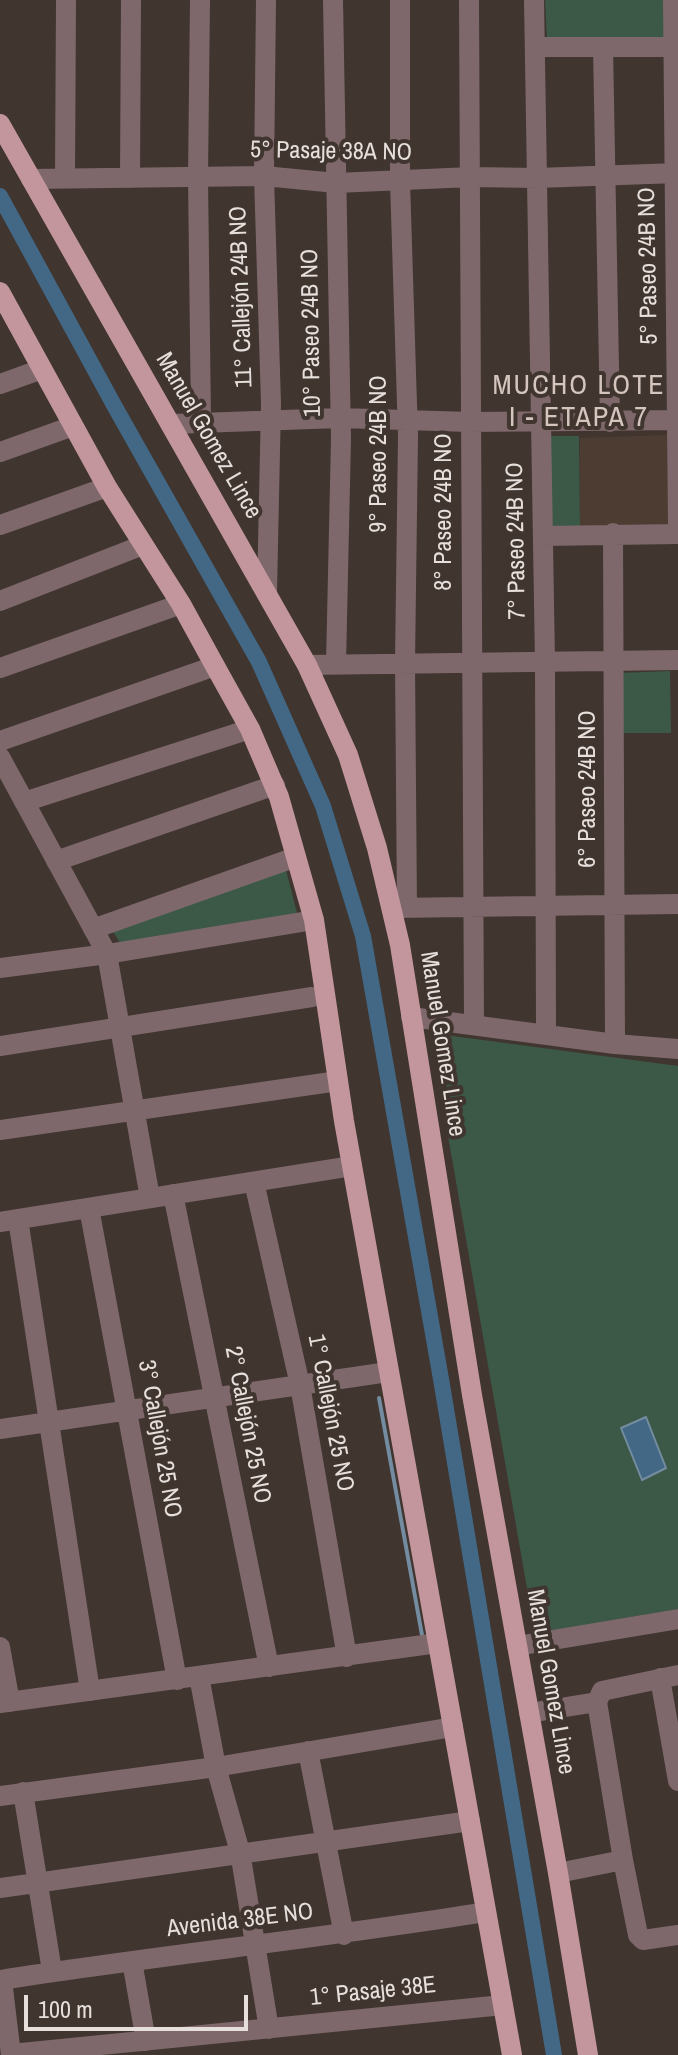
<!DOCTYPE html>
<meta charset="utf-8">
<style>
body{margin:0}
#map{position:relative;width:678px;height:2055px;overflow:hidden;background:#40352f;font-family:"Archivo Narrow",sans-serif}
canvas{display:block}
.scale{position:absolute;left:24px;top:1995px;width:224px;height:36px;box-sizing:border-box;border:4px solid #e6dfdb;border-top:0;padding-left:10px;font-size:24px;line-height:28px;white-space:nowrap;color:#e6dfdb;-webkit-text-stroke:6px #40352f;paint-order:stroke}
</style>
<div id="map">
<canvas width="678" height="2055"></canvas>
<div class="scale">100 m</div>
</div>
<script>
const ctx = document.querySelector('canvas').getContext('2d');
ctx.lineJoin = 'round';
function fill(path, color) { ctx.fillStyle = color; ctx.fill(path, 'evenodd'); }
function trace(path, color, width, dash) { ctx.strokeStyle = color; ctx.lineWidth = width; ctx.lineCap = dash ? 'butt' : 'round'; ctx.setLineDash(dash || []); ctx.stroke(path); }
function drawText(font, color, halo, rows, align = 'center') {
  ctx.font = font + ' "Archivo Narrow",sans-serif'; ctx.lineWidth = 8; ctx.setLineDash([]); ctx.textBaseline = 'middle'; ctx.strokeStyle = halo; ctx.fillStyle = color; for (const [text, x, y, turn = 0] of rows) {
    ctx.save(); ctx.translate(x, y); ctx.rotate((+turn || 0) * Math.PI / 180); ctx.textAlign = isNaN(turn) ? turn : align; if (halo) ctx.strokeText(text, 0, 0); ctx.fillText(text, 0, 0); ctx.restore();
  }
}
const built = new Path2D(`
 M667 435 668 530H580V438Z`);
const green = new Path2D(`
 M545 0H665L666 41 547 40Z
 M547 436H579L580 530H548Z
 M670 671 671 733H619V673Z
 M285 866 298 917 123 948 111 928Z
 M430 1033 678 1066V1609L535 1634Z`);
const water = new Path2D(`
 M646 1417 666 1468 642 1480 621 1428Z`);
const stream = new Path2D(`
 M379 1398 422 1635`);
const canal = new Path2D(`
 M0 196 115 407 259 662 323 806 363 936 441 1379 554 2055`);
const minor = new Path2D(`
 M200 0 198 177 201 423
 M266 0 264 176 271 404 267 592
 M333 0 341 438 336 664
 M400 0V181L408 436 405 663 407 908
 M469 0 474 1024
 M534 0 545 662 546 1033
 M673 0 678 531
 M535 47H673
 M603 47 610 422
 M65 178 66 0
 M130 178 131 0
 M31 179 264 176 336 183 471 177 537 178 678 173
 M0 384 42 369
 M171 424 340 418 470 422 678 420
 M0 452 73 426
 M0 525 107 487
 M613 533 615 1044
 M543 536 678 534
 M0 601 143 545
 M307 665 678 660
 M0 668 181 604
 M0 741 215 666
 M0 757 107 954 150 1198
 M24 802 250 729
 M56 861 275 785
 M395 908 678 904
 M93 929 296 857
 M0 968 107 954 314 920
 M411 1017 615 1044 678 1049
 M0 1046 312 997
 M0 1130 338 1081
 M254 1182 300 1385 347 1657
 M173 1194 269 1667
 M89 1208 177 1680
 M18 1219 90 1691
 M0 1222 352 1166
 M0 1429 388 1372
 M517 1646 678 1619
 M0 1647 10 1702
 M678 1675 602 1691 597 1702 623 1860 638 1935 643 1940 678 1935
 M199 1676 216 1767 240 1852 269 2029
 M660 1678 678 1781
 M0 1703 438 1643
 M529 1713 597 1702
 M308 1751 344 1935
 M23 1792 52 1971
 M0 1796 216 1767 453 1727
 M558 1873 623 1860
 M0 1888 470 1821
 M132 1961 146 2041
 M0 1980C162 1955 324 1938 486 1912
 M2 1980 11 2055
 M11 2054 503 2005`);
const major = new Path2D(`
 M0 124 307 665 348 755 377 848 400 945 472 1395 558 1873 588 2055
 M0 292 107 487 181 604 215 666 250 729 279 797 314 920 344 1121 512 2055`);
const streetNames = [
 ["5° Pasaje 38A NO",331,152,1],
 ["5° Paseo 24B NO",649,266,-91],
 ["11° Callejón 24B NO",242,297,-92],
 ["10° Paseo 24B NO",312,333,-91],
 ["Manuel Gomez Lince",208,436,60],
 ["9° Paseo 24B NO",380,454,-90],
 ["8° Paseo 24B NO",445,512,-90],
 ["7° Paseo 24B NO",517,541,-91],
 ["6° Paseo 24B NO",589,789,-90],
 ["Manuel Gomez Lince",442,1044,81],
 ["1° Callejón 25 NO",330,1413,79],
 ["2° Callejón 25 NO",247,1425,79],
 ["3° Callejón 25 NO",159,1439,80],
 ["Manuel Gomez Lince",550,1682,80],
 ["Avenida 38E NO",240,1921,-7],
 ["1° Pasaje 38E",373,1992,-6]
];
const quarterNames = [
 ["MUCHO LOTE",579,386],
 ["I - ETAPA 7",579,418]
];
fill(built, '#4d3c32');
fill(green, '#3c5947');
fill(water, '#426885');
trace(water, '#738c9f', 2);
trace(stream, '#738c9f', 4);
trace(canal, '#426885', 16);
trace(minor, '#7e686b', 20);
trace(major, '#c2969c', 20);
drawText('24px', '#e6dfdb', '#40352f', streetNames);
ctx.letterSpacing = '2px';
drawText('28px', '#d4c6be', '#40352f', quarterNames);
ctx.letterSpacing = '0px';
</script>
